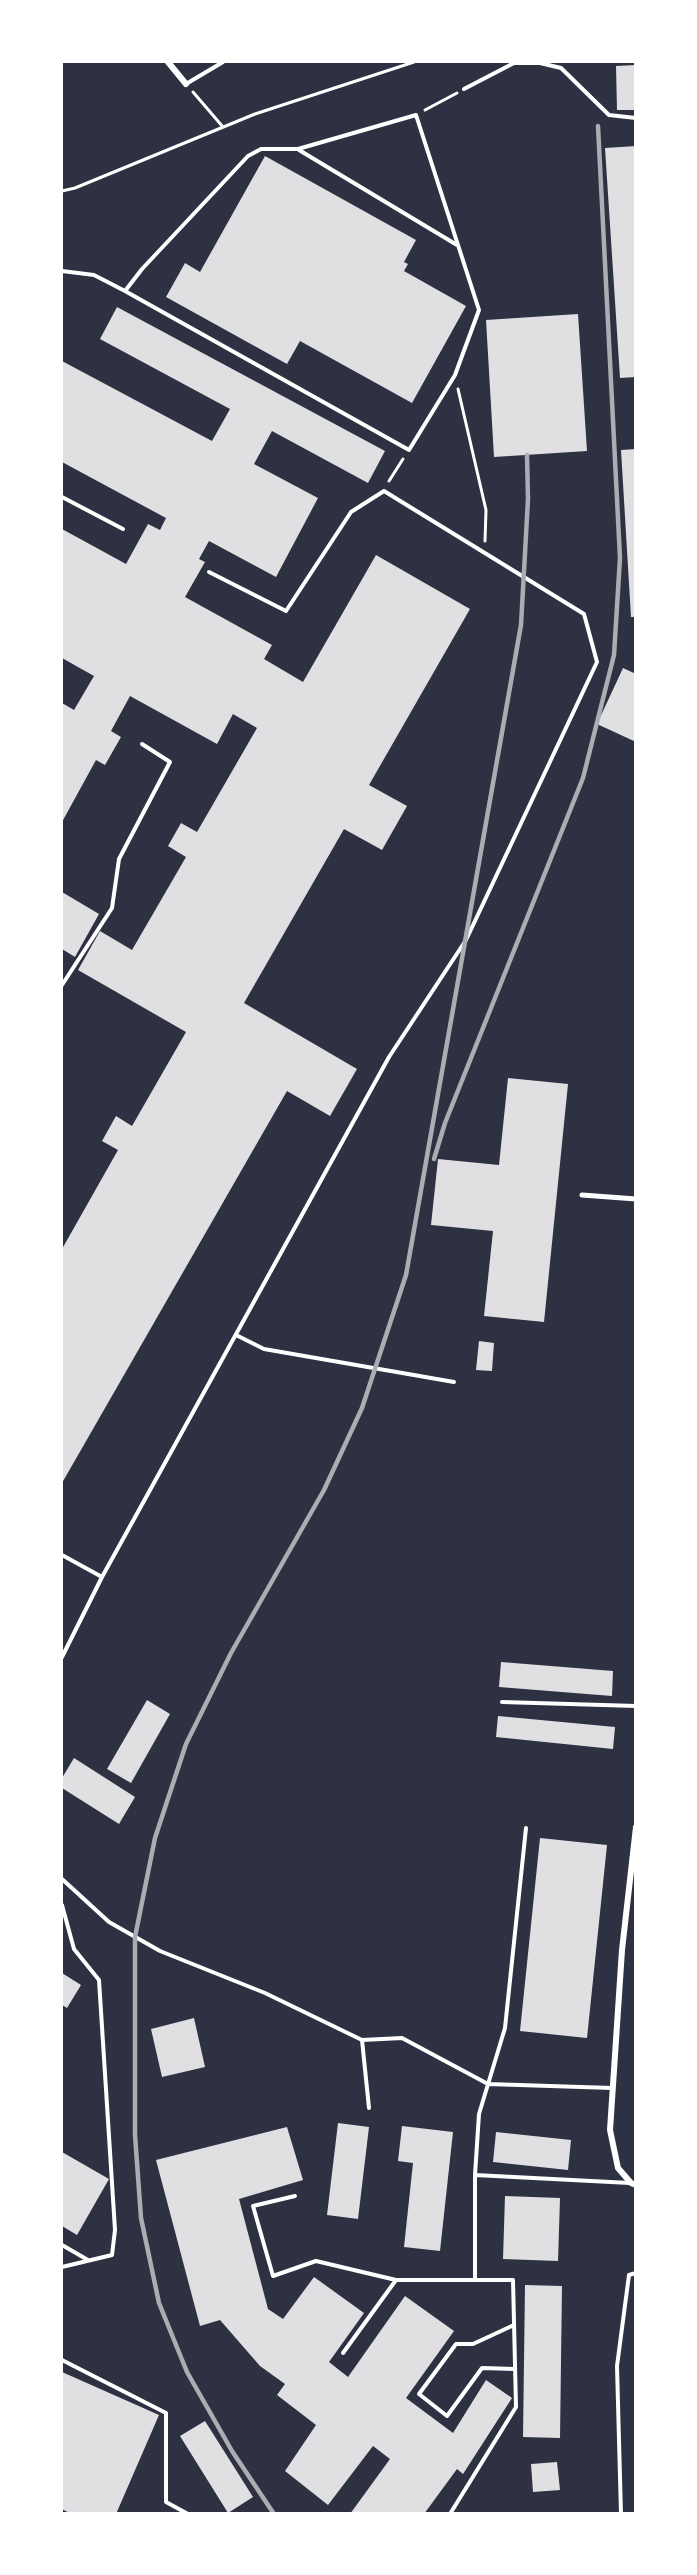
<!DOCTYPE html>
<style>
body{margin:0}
#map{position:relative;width:697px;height:2575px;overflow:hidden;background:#2d3142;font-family:"Open Sans",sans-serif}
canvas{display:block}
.frame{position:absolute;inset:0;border:63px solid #fff;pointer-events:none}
</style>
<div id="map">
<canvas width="697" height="2575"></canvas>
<div class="frame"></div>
</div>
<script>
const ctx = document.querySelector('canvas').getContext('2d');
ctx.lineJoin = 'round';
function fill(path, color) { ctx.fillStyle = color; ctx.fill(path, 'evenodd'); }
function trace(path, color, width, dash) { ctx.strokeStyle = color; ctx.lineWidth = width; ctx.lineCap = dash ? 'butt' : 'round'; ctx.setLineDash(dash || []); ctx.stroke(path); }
const building = new Path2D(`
 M636 65V110H617L616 66Z
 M636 146V377L620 378 605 148Z
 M265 156 416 240 404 262 408 264 404 271 466 306 412 403 300 341 287 364 166 297 185 263 200 272Z
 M117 307 385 451 368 483 272 431 254 464 318 498 276 577 209 541 199 559 205 562 185 597 272 645 264 659 303 682 376 555 470 609 369 785 407 806 382 850 344 829 244 1003 357 1069 330 1116 287 1091 62 1483V1249L118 1150 102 1141 116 1116 132 1126 186 1032 78 970 100 931 132 950 186 857 168 846 181 823 197 832 257 728 233 714 217 744 130 696 111 731 121 737 105 765 96 760 62 822V703L74 710 94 676 62 658V529L126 564 148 524 160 530 166 518 62 462V361L212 441 230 409 100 339Z
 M578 314 587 451 494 457 486 320Z
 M636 449V617H631L621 450Z
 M623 668 636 674V742L597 724Z
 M62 892 99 914 75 957 62 949Z
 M508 1078 568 1084 544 1322 484 1316 493 1231 431 1225 438 1159 499 1165Z
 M479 1341 494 1343 492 1371 476 1370Z
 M501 1662 613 1671 612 1696 499 1687Z
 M147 1700 170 1714 131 1783 107 1769Z
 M498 1716 615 1727 613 1749 496 1737Z
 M74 1758 135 1797 119 1824 62 1788V1778Z
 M540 1838 607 1845 587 2038 520 2031Z
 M62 1973 81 1985 67 2008 62 2005Z
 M194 2018 205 2067 162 2077 151 2029Z
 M338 2123 369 2127 358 2219 327 2215Z
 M402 2126 453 2132 440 2251 404 2247 413 2163 398 2161Z
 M287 2127 303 2180 239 2199 268 2309 283 2319 314 2277 364 2313 329 2362 348 2377 405 2296 454 2331 406 2398 453 2433 486 2380 512 2398 463 2474 457 2469 424 2514H350L390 2459 373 2446 328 2505 285 2471 316 2425 277 2395 285 2384 260 2366 220 2320 200 2326 156 2160Z
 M496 2132 571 2140 568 2170 493 2162Z
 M62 2152 109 2179 77 2235 62 2226Z
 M505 2196 560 2198 558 2261 503 2259Z
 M525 2285 562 2286 560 2438 523 2437Z
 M62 2372 159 2415 116 2514H71L62 2509Z
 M205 2421 253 2497 228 2513 180 2436Z
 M557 2462 560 2490 533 2492 531 2464Z`);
const path = new Path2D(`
 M193 92 223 127
 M425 110 457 93
 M62 191 75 188 255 114 414 62
 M458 389 486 510 485 541
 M389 481 403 459`);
const service = new Path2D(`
 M186 84 223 62
 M464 89 514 63H540L561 68 609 115 636 118
 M416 115 479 310 455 375 409 450 125 291 142 269 248 156 261 149H298Z
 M299 150 457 245
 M62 271 94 275 125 291
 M62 497 123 529
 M62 985 112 908 119 859 170 762 142 744
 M236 1335 264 1349 454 1382
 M62 1555 102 1577
 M62 1657 102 1577 389 1057 466 940 597 662 584 614 384 491 351 512 286 611 209 572
 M502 1702 636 1706
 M62 1879 109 1922 160 1951 265 1993 362 2040 369 2108
 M62 1905 74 1949 99 1980 115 2230 112 2255 62 2267
 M362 2040 402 2038 488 2084 612 2088
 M475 2175 479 2114 505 2028 526 1828
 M295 2196 253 2206 273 2276 316 2261 396 2280
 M62 2245 88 2260
 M475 2280V2175L630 2183
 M514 2325 473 2344H456L419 2394 447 2416 482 2368 515 2369
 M343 2353 396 2280H513L516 2407 450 2514
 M62 2360 166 2413V2502L188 2514
 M621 2514 617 2366 629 2275 636 2273`);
const pedestrian = new Path2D(`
 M582 1195 636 1199`);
const minor = new Path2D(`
 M168 62 186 84
 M636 1827 622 1950 610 2130 618 2168 631 2183 636 2185`);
const rail = new Path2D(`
 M434 1159 445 1123 583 778 614 655 620 558 598 126
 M274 2514 232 2451 187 2372 159 2303 141 2218 135 2135V1937L155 1838 186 1744 231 1653 324 1490 362 1408 406 1275 521 625 528 499 527 455`);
fill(building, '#e0e0e3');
trace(path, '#fff', 3);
trace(service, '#fff', 4);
trace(pedestrian, '#fff', 5);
trace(minor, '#fff', 6);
trace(rail, '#abadb3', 4.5);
</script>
